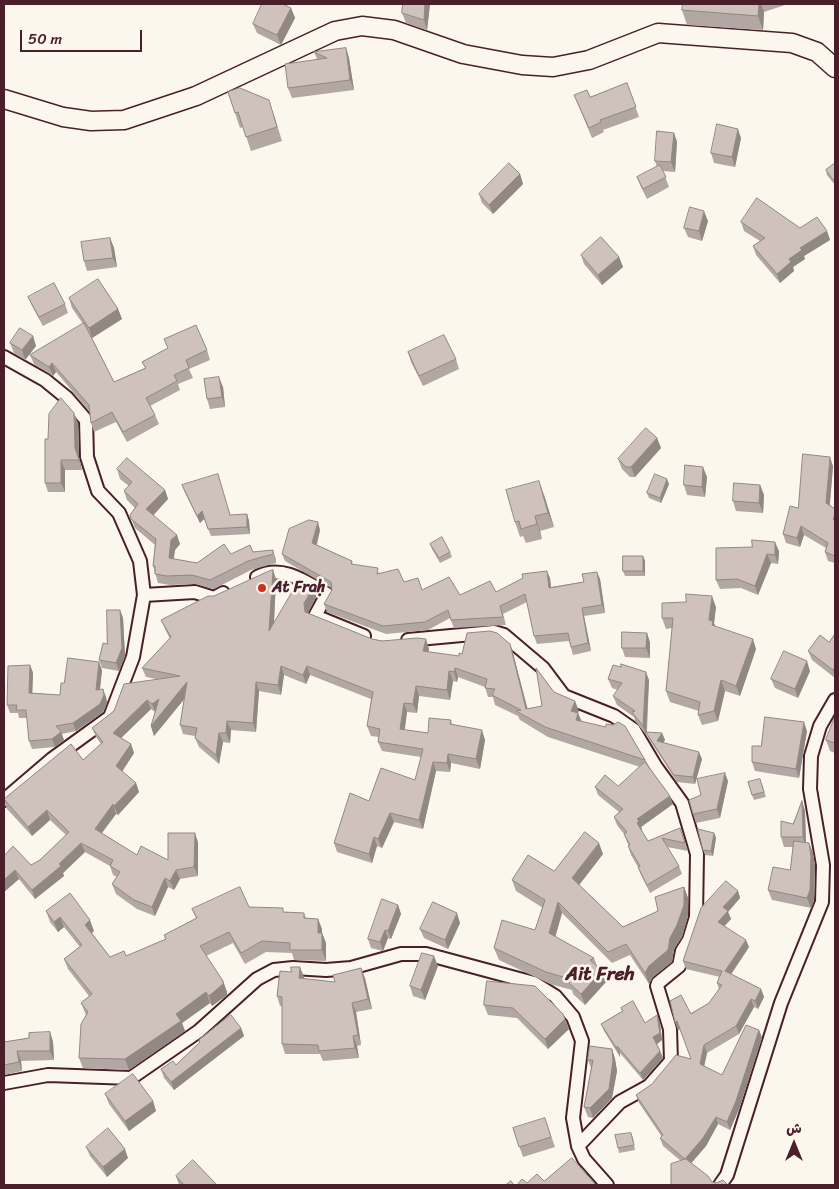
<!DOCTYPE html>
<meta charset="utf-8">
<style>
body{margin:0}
#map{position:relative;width:839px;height:1189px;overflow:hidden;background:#fbf7ec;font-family:Sriracha,"Playpen Sans Arabic",sans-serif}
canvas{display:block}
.frame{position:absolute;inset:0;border:5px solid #4a1f2b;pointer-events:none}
.north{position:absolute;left:769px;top:1119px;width:50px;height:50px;-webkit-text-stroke:4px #fbf7ec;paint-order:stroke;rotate:0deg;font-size:14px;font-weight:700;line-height:20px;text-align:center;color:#4a1f2b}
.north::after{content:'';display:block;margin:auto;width:18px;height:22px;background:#4a1f2b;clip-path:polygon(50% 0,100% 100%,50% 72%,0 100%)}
.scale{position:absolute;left:20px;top:30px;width:122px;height:22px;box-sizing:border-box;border:2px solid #4a1f2b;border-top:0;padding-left:6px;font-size:15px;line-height:18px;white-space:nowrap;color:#4a1f2b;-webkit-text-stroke:4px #fbf7ec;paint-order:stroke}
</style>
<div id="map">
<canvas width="839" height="1189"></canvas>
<div class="frame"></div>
<div class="north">ش</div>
<div class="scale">50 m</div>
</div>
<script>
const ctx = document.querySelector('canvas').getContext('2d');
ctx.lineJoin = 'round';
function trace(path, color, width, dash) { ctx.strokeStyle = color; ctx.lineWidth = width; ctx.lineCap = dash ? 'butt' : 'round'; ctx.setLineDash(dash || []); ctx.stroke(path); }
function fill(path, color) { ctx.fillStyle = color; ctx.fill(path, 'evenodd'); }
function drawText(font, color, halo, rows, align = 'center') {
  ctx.font = font + ' Sriracha,sans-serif'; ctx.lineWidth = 5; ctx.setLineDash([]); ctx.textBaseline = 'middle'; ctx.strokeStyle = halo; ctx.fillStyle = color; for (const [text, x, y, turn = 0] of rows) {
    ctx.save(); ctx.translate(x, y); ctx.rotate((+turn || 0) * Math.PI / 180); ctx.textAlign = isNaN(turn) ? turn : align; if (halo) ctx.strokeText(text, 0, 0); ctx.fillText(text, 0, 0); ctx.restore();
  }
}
const minor = new Path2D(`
 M4 357 45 380 67 398 86 420 87 457 98 491 119 513 140 561 144 595 133 657 110 717 52 759 4 800
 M257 577C282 564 306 582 327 594L315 616 364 636
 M144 595 195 592 214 598 223 593
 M408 640 494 632 504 635 543 668 564 696 614 716 634 730 656 767 682 803 697 854 696 917 689 940 682 951 679 966 658 983 657 986 670 1029 671 1061 649 1086 620 1102 578 1146
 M4 1083 48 1075 131 1078 199 1031 257 979 274 970 293 968 326 970 351 968 401 954H426L534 983 555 996 573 1017 582 1041 573 1118 578 1146 584 1159 607 1185
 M720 1185 727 1175 781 1003 822 902 823 865 810 789 811 756 820 726 835 700`);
const secondary = new Path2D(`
 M4 99 63 117 91 121 124 120 196 96 335 31 362 26 394 30 463 54 522 65 553 67 589 60 658 33 792 43 817 52 835 68`);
const wall = new Path2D(`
 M403 4H430L427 30 406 23 402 13Z
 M683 4H785V5L764 12 763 30 687 25 682 10Z
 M291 8 295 18 281 45 257 33 253 24Z
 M346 48 349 58 354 90 292 98 288 88 317 59 314 52Z
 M627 83 639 117 603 130 604 132 592 138 574 95 590 97Z
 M228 92 274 115 282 141 251 151 243 127 240 128Z
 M674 133 677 142 675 172 663 171 669 187 647 199 641 187 637 177 657 167 655 161Z
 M741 138 735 167 714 163 711 153Z
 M835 163V185L827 175 826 170Z
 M520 174 523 184 493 214 482 203 479 194Z
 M708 221 702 241 688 237 684 228Z
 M741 222 827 231 830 240 804 256 805 259 793 267 794 271 780 283 756 255 753 246 760 241 744 231Z
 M110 238 114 248 117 267 87 271 84 261Z
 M581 255 619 257 623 267 602 285 584 264Z
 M28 297 65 304 68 313 43 326 32 306Z
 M69 298 118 309 122 319 92 338 89 333 114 382 145 368 142 362 168 348 164 339 207 350 210 360 189 369 193 378 178 384 180 390 150 406 155 415 159 424 127 442 116 422 94 432 91 423 90 412 56 372 53 376 34 364 30 355 83 324 72 308Z
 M33 336 36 346 25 360 14 353 10 343Z
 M408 352 456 359 459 369 423 386 411 362Z
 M223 387 225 407 210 409 207 399Z
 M78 423 79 457 82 470H65V492H48L45 483 48 439Z
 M657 438 661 448 635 477H630L622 469 618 459Z
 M833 466 830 505 835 509V563L828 561 825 552 826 548 804 535 800 547 786 543 783 534 798 508Z
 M117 469 165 490 168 499 153 515 180 544 175 550 174 559 197 563 231 554 273 550 276 559V563L251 570 214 589 195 584 170 585 158 583 153 566 155 545 135 528 130 515 135 508 127 500 124 491 129 486 120 479Z
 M707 477 705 497 687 495 684 485Z
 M669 484 661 503 649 498 647 493Z
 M182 485 231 515 247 514 249 521 250 534 211 536 204 519 200 523 185 493Z
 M760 485 764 495 763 513 736 511 733 501Z
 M544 495 554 527 540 531 542 539 526 543 523 536 520 537 515 522Z
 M320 530 317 545 352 561 353 565 380 573 422 590 460 595 496 592 550 578 551 587 600 579 605 613 584 616 591 651 573 655 569 641 537 644 534 636 527 602 503 614 506 625 454 628 450 618 428 630 386 634 327 612 324 604 332 590 331 588 285 561 282 554Z
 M430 544 450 552 452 557 440 563 432 549Z
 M716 548 779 551 778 564 771 563 758 595 741 588 720 589 716 580Z
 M643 556 645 561V576H625L623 571Z
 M276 579 274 624 316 597 308 613 372 639 429 649 428 652 459 656 462 654 510 644 513 653 527 709 542 706 554 692 579 711 578 713 581 721 645 760 673 804 641 827 642 829 641 830 648 841 680 828 688 851 667 847 679 866 682 874 650 893 641 875 638 867 631 855 628 846H629L627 842 624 834 617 825 614 817 619 812 598 795 595 787 618 786 640 767 548 737 520 720 518 716 495 705 493 697H488L485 687 458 677 457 682 453 681 450 700 419 696 417 713 407 712 405 730 428 733 451 720 452 725 485 740 480 769 451 763 450 772 436 771 423 829 394 822 382 848 377 846 372 863 337 852 334 843 369 801 415 780 421 757 382 751 378 742 379 737 371 736 367 726 371 699 310 675 306 684 284 675 281 695 259 691 256 732 231 730 230 743 223 742 219 764 199 747 195 738V736L183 734 180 725 184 699 154 736 151 726 155 712 151 709 121 738 131 744 134 753 122 772 136 783 139 792 118 815 116 814 102 833 137 855 168 860 198 842V876L180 879 174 890 168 887 155 916 137 909 116 894 112 884 117 877 113 875 110 866 85 852 63 873 64 876 35 899 19 879 4 892V856L31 865 40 860 66 835 50 820 32 836 7 809 4 800 83 760 101 744 96 737 92 728 156 679 146 677 142 668 170 639 165 629 161 620 214 596Z
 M716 607 714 623 715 626 756 649 740 696 725 691 718 721 702 725 698 715 699 711 670 702 666 691 672 628 666 629 662 618Z
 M120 610 123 618 125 656 119 671 102 668 99 660 107 644Z
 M647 633 650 643V658L625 657 622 648Z
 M835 634V678L812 660 808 651 829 642Z
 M30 665 33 673 32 693 60 695 64 683 102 670 100 689 106 697 107 703 103 712 76 731 62 734 64 740 55 747 32 749 29 741 27 718H19L18 713H10L7 705Z
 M810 671 798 698 775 688 771 679Z
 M608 679 649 680 647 732 662 733 665 740 663 742 702 759 695 784 677 782 649 739 647 733 646 735 635 721 634 717 617 705 613 696 618 690 612 688Z
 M835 716V753L830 751 826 740Z
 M807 731 799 778 755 771 752 762 761 746Z
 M728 781 720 818 696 823 693 814Z
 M762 784 766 797 754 800 752 795Z
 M802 801 805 811 806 843H809L813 853 815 866 814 900 811 908 772 900 768 890 790 870 793 847H784L781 837 793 824Z
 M714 833 716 838 713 856 705 855 703 850Z
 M603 854 579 885 623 927 658 911 684 887 688 898V916L682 937 674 949 672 962 653 977 649 984 630 955 612 963 562 913 555 937 594 958 597 966 606 982 585 1005 573 994 572 990 550 984 499 960 494 948 535 930 543 908 516 891 512 880 554 871Z
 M738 891 740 898 728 912 731 919 724 926 749 947 731 974 761 989 764 997 758 1009 754 1007 739 1034 707 1053 704 1066 722 1075 759 1030 762 1038 739 1109 730 1130 718 1124 706 1146 691 1163 712 1182 728 1185H671L681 1161 663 1146 660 1138 662 1137 639 1103 636 1095 691 1059 680 1029 678 1030 675 1022 709 1003 719 989 717 983 720 977 686 969 683 961Z
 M398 905 401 914 391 939 388 938 383 951 371 948 368 939Z
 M249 907 284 912 304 913 306 918 318 919 322 929V933L326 943V961L294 960 292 953 266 952 245 964 233 943 206 956 223 981 227 992V995L212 1006 210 1003 182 1023 185 1031 129 1070 83 1068 79 1058 86 1015 81 1003 89 996 68 969 64 959 80 947 64 927 58 932 50 922 46 911 94 931 92 933 110 957 126 956 166 940 164 935 196 918 192 909Z
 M460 923 448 949 424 938 420 929Z
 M438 966 425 1000 413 996 410 986Z
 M304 977V979L335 982 365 978 372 1009 356 1012 361 1045 357 1046 359 1058 323 1061 320 1054H285L282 1044V1006H280L277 996Z
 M487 981 569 1029 548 1049 517 1018 488 1015 484 1005Z
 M621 1008 645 1023H660L662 1040 657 1044 663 1058 643 1080 620 1053V1057L604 1031 601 1024 622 1011Z
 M241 1028 244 1036 174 1090 164 1078 161 1069 176 1065 199 1043V1040Z
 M50 1032 53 1042 54 1060 21 1061 22 1071 4 1075V1042L29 1038Z
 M612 1049 615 1059 617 1071 612 1098 593 1118 588 1117 584 1107 591 1068 588 1060Z
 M105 1094 153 1101 156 1111 129 1131 109 1104Z
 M548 1127 555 1147 523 1157 513 1128Z
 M631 1133 633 1138 635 1150 619 1153 618 1148Z
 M86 1147 128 1158 107 1177 90 1156Z
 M176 1176 217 1185H179Z`);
const shadedWall = new Path2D(`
 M425 4H430L427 30 424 20Z
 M759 4H761L764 12 763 30 758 16Z
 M291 8 295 18 281 45 277 35Z
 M346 48 349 58 354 90 350 80Z
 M738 129 741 138 735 167 732 157Z
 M674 133 677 142 675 172 671 162Z
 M520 174 523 184 493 214 489 205Z
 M704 211 708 221 702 241 699 231Z
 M827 231 830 240 804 256 805 259 793 267 794 271 780 283 777 274 789 259 800 248Z
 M110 238 114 248 117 267 113 258Z
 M619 257 623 267 602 285 598 275Z
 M118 309 122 319 92 338 89 328Z
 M33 336 36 346 25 360 22 350Z
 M52 363 56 372 53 376 49 367Z
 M219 377 223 387 225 407 222 397Z
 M74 413 78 423 79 457 82 470 75 448Z
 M657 438 661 448 635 477 631 467Z
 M830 457 833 466 829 512 826 503Z
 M61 460 65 470V492L61 483Z
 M703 467 707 477 705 497 702 487Z
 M667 479 669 484 661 503 660 498Z
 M539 481 544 495 554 527 548 513Z
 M760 485 764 495 763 513 759 503Z
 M165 490 168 499 150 519 146 509Z
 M202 511 204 519 200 523 197 516Z
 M247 514 249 521 250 534 247 527Z
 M535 516 540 531 542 539 537 524Z
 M318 522 320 530 315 550 312 543Z
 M801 526 804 535 800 547 797 538Z
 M177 535 180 544 175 550 172 567 169 558 171 540Z
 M775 542 779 551 778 564 775 555Z
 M767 554 771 563 758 595 755 586Z
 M643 556 645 561V576L643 571Z
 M273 570 276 579 273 641 269 631Z
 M547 571 550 578 552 595 549 588Z
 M597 572 600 579 605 613 602 605Z
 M313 588 316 597 308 613 305 612 304 603Z
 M712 596 716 607 714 623 717 632 709 620Z
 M582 608 584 616 591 651 588 643Z
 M120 610 123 618 125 656 119 671 116 663Z
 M647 633 650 643V658L646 648Z
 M426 639 429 649 427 660 423 651Z
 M753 639 756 649 740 696 736 686Z
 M510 644 513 653 530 718 526 709Z
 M807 661 810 671 798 698 795 689Z
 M99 662 102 670 99 698 96 690Z
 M30 665 33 673 32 701 29 693Z
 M281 666 284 675 281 695 278 685Z
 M307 666 310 675 306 684 303 675Z
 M835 667V676L833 670Z
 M455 668 458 677 457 682 454 672Z
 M449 671 453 681 450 700 447 690Z
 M646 672 649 680 646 735 643 726Z
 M721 680 725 691 718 721 714 711Z
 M187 682 191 691 154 736 151 726Z
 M256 682 259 691 256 732 253 723Z
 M416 686 419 696 417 713 413 704Z
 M103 689 106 697 107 703 103 712 76 731 73 723Z
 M159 699 156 713 152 704Z
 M147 700 151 709 117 742 113 733Z
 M575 701 579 711 574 720 571 711Z
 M404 703 407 712 403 738 400 729Z
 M578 713 582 722 576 720Z
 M227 721 231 730 230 743 226 733Z
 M804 722 807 731 799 778 796 769Z
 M482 730 485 740 480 769 476 759Z
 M61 732 64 740 55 747 52 739Z
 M219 733 223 742 219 764 216 755Z
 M662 733 665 740 660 748 657 741Z
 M131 744 134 753 119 776 116 766Z
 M699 752 702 759 695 784 693 777Z
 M448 754 451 763 450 772 447 763Z
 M433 762 436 771 423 829 419 820Z
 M725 773 728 781 720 818 717 809Z
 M136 783 139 792 118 815 114 806Z
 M670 796 673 804 641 827 642 829 640 831 637 823V819Z
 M802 801 805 811 806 847 803 837Z
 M113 804 116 814 98 838 95 829Z
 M47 810 50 820 32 836 28 827Z
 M390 813 394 822 382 848 378 839Z
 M195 833 198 842V876L194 867Z
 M714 833 716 838 713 856 711 851Z
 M374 837 377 846 372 863 369 854Z
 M81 843 85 852 63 873 64 876 35 899 32 890Z
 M599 843 603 854 576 889 572 878Z
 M809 843 813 853 815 866 814 900 811 908 807 898Z
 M15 870 19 879 4 892V880Z
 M176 870 180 879 174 890 170 881Z
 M165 878 168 887 155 916 152 907Z
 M684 887 688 898V916L682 937 674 949 672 962 653 977 649 984 645 973 649 966 670 938Z
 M738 891 740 898 728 912 731 919 721 930 718 922 723 907Z
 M558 902 562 913 553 945 549 933Z
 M398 905 401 914 391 939 388 931Z
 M457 913 460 923 448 949 445 940Z
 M60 917 64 927 58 932 54 922Z
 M318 919 322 929V943L318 933Z
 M90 920 94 931 89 935 85 925Z
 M385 930 388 938 383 951 380 942Z
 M322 933 326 943V961L322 950Z
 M746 940 749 947 728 979 725 971Z
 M434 956 438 966 425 1000 421 990Z
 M300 967 304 977 302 988 299 978Z
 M361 968 365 978 372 1009 368 999Z
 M602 971 606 982 585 1005 581 994Z
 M223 981 227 992V995L212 1006 209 996Z
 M761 989 764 997 758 1009 755 1001Z
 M206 992 210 1003 182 1023 185 1031 129 1070 125 1059 176 1014Z
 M751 999 754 1007 739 1034 736 1026Z
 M352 1003 356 1012 361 1045 358 1035Z
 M657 1015 660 1023 662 1040 656 1045 653 1037Z
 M565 1019 569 1029 548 1049 545 1039Z
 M677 1021 680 1029 678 1030 675 1022Z
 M241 1028 244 1036 174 1090 171 1082Z
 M759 1030 762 1038 739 1109 730 1130 727 1122Z
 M50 1032 53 1042 54 1060 50 1051Z
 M353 1036 357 1046 359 1058 355 1048Z
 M704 1045 707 1053 703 1072 700 1064Z
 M617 1046 620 1053V1057L617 1049Z
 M612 1049 615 1059 617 1071 612 1098 593 1118 590 1108Z
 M17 1051 21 1061 22 1071 19 1062Z
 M660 1051 663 1058 643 1080 640 1073Z
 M153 1101 156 1111 129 1131 125 1121Z
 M716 1117 718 1124 706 1146 688 1167 685 1159Z
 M125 1149 128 1158 107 1177 103 1167Z`);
const building = new Path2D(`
 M262 4H283L291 8 277 35 253 24Z
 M403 4H425L424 20 402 13Z
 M683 4H759L758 16 682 10Z
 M346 48 350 80 288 88 285 64 327 58 314 52Z
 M627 83 636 107 600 120 601 122 589 128 574 95 587 90 590 97Z
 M240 88 269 100 277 127 246 137 238 112 235 113 228 92Z
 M717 124 738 129 732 157 711 153Z
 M657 131 674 133 671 162 655 161Z
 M509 163 520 174 489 205 479 194Z
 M835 163V179L833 180 826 170Z
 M660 165 666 177 643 189 637 177Z
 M757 198 800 228 817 217 827 231 800 248 802 250 789 259 791 262 777 274 753 246 765 238 741 222Z
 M690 207 704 211 699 231 684 228Z
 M601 237 619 257 598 275 581 255Z
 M110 238 113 258 84 261 81 242Z
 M98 279 118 309 89 328 69 298Z
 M54 283 65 304 39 317 28 297Z
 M84 323 114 382 146 368 142 362 168 348 164 339 196 325 207 350 186 360 189 368 174 375 177 381 146 398 155 415 123 432 112 412 91 423 89 405 52 363 49 367 30 355Z
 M20 328 33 336 22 350 10 343Z
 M444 335 456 359 419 376 408 352Z
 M219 377 222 397 207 399 204 379Z
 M61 398 74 413 75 448 79 460H61V483H45V439H48L49 414Z
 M646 428 657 438 631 467H626L618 459Z
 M803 454 830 457 826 503 835 509V515L833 519 835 520V556L825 552 828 543 801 526 797 538 783 534 790 506 798 508Z
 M127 458 165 490 146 509 177 535 171 540 169 558 197 563 224 544 231 554 250 545 253 552 273 550V554L248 561 210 580 192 575 167 576 155 574V566H153L156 539 131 519 130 515 138 504 124 491 132 482 117 469Z
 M685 465 703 467 702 487 684 485Z
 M218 474 230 515 247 514V527L208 529 202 511 197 516 182 485Z
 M655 474 667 479 660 498 647 493Z
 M539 481 548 513 535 516 537 524 521 529 519 521 515 522 506 490Z
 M734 483 760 485 759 503 733 501Z
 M309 520 318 522 312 543 352 561 351 564 378 568 377 574 398 569 404 582 418 578 422 590 449 577 460 595 490 581 496 592 523 578 522 574 547 571 549 588 584 582 582 574 597 572 602 605 582 608 588 643 571 647 568 633 534 636 525 594 500 606 503 617 451 620 448 610 425 622 383 626 324 604 332 590 331 582 282 554 289 529Z
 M442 537 450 552 439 558 430 544Z
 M752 540 775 542V555L767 554 755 586 737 579 716 580V548L752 547Z
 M623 556H643V571H623Z
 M273 570 269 631 299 580 313 588 304 603 305 612 372 639 382 641 417 638 426 639 423 651 459 656V653L462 654 467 633 490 631 497 633 510 644 526 709 542 706 536 668 554 692 575 701 571 711 578 713 576 720 606 727V724L613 725 618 722 625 726 645 760 545 727 516 711 521 710 492 695 495 689 485 688 487 679 455 668 454 672 449 671 447 690 416 686 413 704 404 703 400 729 428 733 429 718 451 720 450 724 482 730 476 759 448 754 447 763 433 762 419 820 390 813 378 839 374 837 369 854 334 843 350 793 369 801 381 768 415 780 423 749 378 742 380 729 367 726 373 692 307 666 303 675 281 666 278 685 256 682 253 723 227 721 226 733H219L216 755 195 738 197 728 180 725 187 682 151 726 159 699 152 704 147 700 113 733 131 744 116 766 136 783 114 806 113 804 95 829 137 855 141 846 168 860V833H195L194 867 176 870 170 881 165 878 152 907 134 900 112 884 120 872 110 866 113 860 81 843 59 864 61 866 32 890 15 870 4 880V856L13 846 31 865 40 860 69 832 47 810 28 827 4 799 71 744 83 760 103 742 92 728 114 711 124 684 180 676 142 668 171 637 161 620 208 596H214L269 571Z
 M686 594 712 596 709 620 713 621 712 625 753 639 736 686 721 680 714 711 698 715 700 702 666 691 673 618H662V603L686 602Z
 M107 610H120L122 648 116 663 99 660 103 643 107 644Z
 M622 632 647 633 646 648H622Z
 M835 634V667L833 670 808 651 820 635 829 642Z
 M784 651 807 661 795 689 771 679Z
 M68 658 99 662 96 690 103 689 104 695 100 704 73 723 56 726 61 732 52 739 29 741 26 710H16L17 705H7L8 666 30 665 29 693 60 695 61 683H64Z
 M621 664 646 672 643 726 632 712 635 711 613 696 622 683 608 679 613 665 621 667Z
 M835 716V743L826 740Z
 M765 717 804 722 796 769 752 762V746H761Z
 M646 732 662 733 657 741 699 752 693 777 674 775Z
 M645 762 670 796 637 819 639 821 637 823 648 841 680 828 685 843 662 838 679 866 647 885 638 867 640 866 628 846 630 845 624 834 627 832 614 817 623 809 595 787 605 775 618 786Z
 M725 773 717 809 693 814 689 800 701 795 697 779Z
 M760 779 764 792 752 795 748 782Z
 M802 801 803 837H781V821L793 824Z
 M698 829 714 833 711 851 703 850Z
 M585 832 599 843 572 878 623 927 658 911 655 897 684 887V905L677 925 670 938 668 950 649 966 645 973 626 944 608 952 558 902 549 933 594 958 590 960 602 971 581 994 569 983 570 979 546 972 494 948 502 920 535 930 545 900 512 880 528 855 554 871Z
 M794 841 809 843 811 856 810 890 807 898 768 890 773 867 790 870Z
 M726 881 738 891 723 907 728 911 718 922 746 940 725 971 761 989 755 1001 751 999 736 1026 704 1045 700 1064 722 1075 746 1025 759 1030 736 1101 727 1122 716 1117 703 1138 685 1159 660 1138 663 1135 636 1095 652 1084 676 1055 691 1059 677 1021 675 1022 670 1001 681 995 691 1014 709 1003 722 985 717 983 722 971 683 961 701 908Z
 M240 887 249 907 283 908V912L304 913V918L318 919V933H322V950H290V943L262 941 241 953 229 932 200 946 223 981V984L209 996 206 992 176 1014 181 1021 125 1059 79 1058 81 1024 88 1012 81 1003 92 994 64 959 82 945 60 917 54 922 46 911 70 893 90 920 85 925 110 957 124 951 126 956 166 939 164 935 197 918 192 909Z
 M382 899 398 905 388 931 385 930 380 942 368 939Z
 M433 902 457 913 445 940 420 929Z
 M422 953 434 956 421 990 410 986Z
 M291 967H300L299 978 335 982 333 975 361 968 368 999 352 1003 358 1035 353 1036 355 1048 319 1051 318 1045 282 1044V997L277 996 280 971 291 972Z
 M487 981 535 986 563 1014 565 1019 545 1039 513 1008 484 1005Z
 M633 1001 645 1023 657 1015 660 1033 653 1037 660 1051 640 1073 617 1046V1049L601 1024 623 1011 621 1008Z
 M231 1015 241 1028 171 1082 161 1069 173 1061 176 1065 200 1042 199 1040Z
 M50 1032V1051H17L19 1062 4 1065V1042L29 1038V1033Z
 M590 1046 612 1049 613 1061 609 1089 590 1108 584 1107 593 1060H588Z
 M133 1074 153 1101 125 1121 105 1094Z
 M545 1118 551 1137 519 1147 513 1128Z
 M108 1128 125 1149 103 1167 86 1147Z
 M631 1133 634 1145 618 1148 615 1135Z
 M572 1158 595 1184 593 1185H517L522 1179 527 1183 537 1174 544 1181Z
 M686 1159 708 1176 712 1182 716 1183 723 1180 728 1185H671V1164Z
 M193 1160 217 1185H184L176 1176Z
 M511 1181 514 1185H506Z`);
const markers = [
 [262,588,5,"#c8321e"]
];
const poiNames = [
 ["At Fraḥ",272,588]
];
const quarterNames = [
 ["Ait Freh",600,975]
];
trace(minor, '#4a1f2b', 16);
trace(secondary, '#4a1f2b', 21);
trace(minor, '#fbf7ec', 12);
trace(secondary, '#fbf7ec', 18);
fill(wall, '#b2a7a2');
fill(shadedWall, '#918884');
fill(building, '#cfc2bc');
trace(building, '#918884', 1);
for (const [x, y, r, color] of markers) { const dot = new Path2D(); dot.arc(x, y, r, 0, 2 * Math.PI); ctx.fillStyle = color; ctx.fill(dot); trace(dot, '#fbf7ec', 2); }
drawText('bold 16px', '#4a1f2b', '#fbf7ec', poiNames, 'left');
drawText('bold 19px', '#4a1f2b', '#fbf7ec', quarterNames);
</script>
